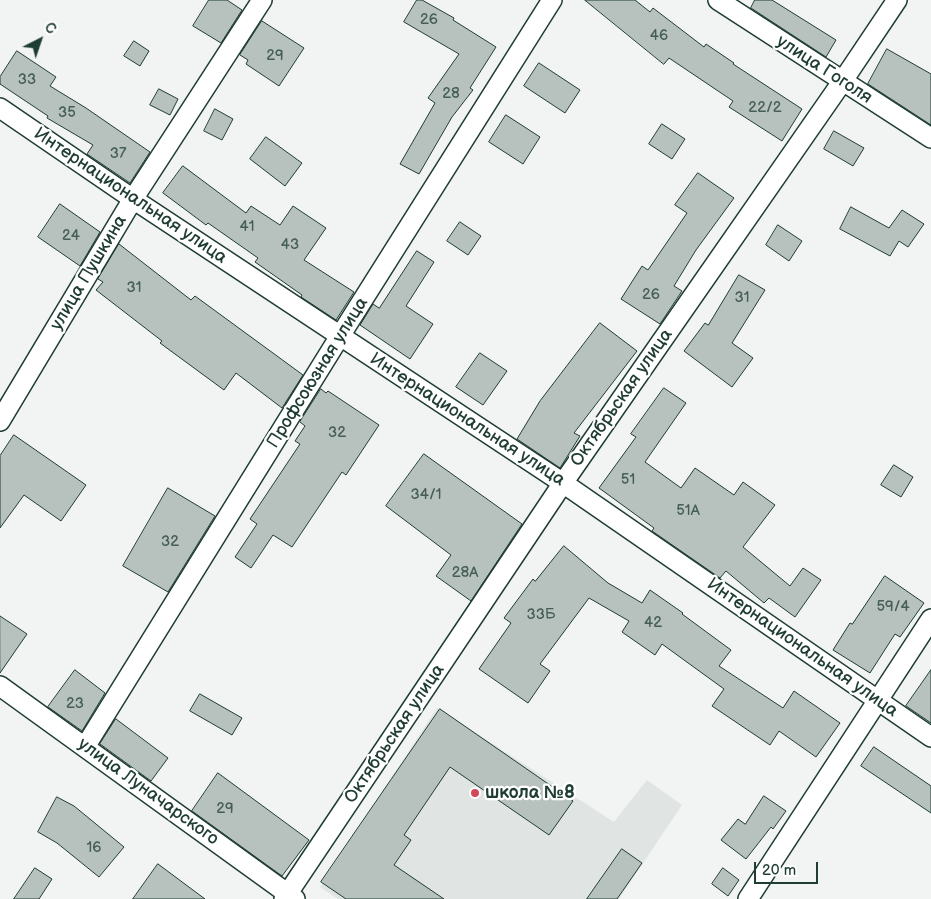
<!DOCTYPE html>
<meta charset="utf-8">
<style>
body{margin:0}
#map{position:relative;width:931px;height:899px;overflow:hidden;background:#f2f3f3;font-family:"Balsamiq Sans",sans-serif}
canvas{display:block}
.north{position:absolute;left:15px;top:15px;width:50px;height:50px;-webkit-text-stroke:4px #fff;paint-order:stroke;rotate:41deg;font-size:14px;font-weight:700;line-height:20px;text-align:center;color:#1f3d34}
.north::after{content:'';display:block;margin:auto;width:18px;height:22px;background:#1f3d34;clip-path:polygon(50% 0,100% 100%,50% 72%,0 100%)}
.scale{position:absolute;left:754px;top:862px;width:64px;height:22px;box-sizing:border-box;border:2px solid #1f3d34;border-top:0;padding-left:6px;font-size:15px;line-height:18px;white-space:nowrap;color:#1f3d34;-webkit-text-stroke:4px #fff;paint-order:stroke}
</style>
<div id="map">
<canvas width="931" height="899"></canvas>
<div class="north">С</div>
<div class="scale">20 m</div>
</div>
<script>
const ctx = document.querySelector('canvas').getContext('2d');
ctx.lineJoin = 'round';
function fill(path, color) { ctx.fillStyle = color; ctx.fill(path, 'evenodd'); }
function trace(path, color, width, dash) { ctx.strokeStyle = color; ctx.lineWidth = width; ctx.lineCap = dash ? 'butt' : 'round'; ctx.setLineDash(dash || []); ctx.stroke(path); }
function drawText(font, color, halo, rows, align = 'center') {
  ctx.font = font + ' "Balsamiq Sans",sans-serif'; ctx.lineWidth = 4.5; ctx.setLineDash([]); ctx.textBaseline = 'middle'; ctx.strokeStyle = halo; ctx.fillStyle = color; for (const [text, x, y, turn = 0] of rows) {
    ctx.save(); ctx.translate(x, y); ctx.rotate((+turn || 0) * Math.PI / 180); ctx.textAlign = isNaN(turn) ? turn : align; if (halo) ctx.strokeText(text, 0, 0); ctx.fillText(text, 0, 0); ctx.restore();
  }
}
const built = new Path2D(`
 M437 708 614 822 647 780 682 805 619 899H338L320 887Z`);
const building = new Path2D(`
 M209 0H227L242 10 221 43 193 26Z
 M417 0H422L454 18 453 20 496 47 470 88 473 90 452 117 419 174 400 164 435 103 428 98 459 54 404 22Z
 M585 0H635L650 12 653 8 704 47 706 44 734 63 733 64 802 109 782 141 729 107 733 101 669 58 664 64Z
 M755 0H772L836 40 826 57 751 8Z
 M262 21 304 48 279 86 246 64 248 60 240 55Z
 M134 41 149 51 140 66 124 56Z
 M887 49 931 74V125L868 84Z
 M17 51 56 77 50 86 86 108 150 152 130 183 87 154 93 145 47 118 48 116 0 84V77Z
 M539 63 580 90 565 113 524 86Z
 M159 89 178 99 170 115 150 105Z
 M215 109 233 119 222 140 204 131Z
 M506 115 540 137 523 164 489 142Z
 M662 124 685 139 672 159 649 144Z
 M834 131 864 148 853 166 824 149Z
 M266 137 302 163 285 186 250 159Z
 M183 166 246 213 251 206 280 225 293 206 326 228 304 260 354 292 336 320 301 297 302 295 255 262 258 258 208 223 206 225 163 193Z
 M698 173 734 198 696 250 674 286 682 291 660 324 621 299 642 266 648 270 687 213 675 205Z
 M60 204 100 232 80 266 38 237Z
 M851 207 889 228 902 210 924 224 908 247 899 241 890 256 840 229Z
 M460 222 481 236 468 255 447 241Z
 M778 225 802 241 789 261 766 245Z
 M119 244 191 300 195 296 303 375 282 408 236 373 224 390 160 343 162 341 96 290 103 282 98 279Z
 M417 251 434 262 406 306 433 324 410 359 360 325 373 304 379 308Z
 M739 275 765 290 732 343 753 358 732 387 684 351 705 323 708 325Z
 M600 323 637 351 574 433 580 436 560 468 517 439 540 401Z
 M480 353 507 371 483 405 456 387Z
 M664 388 686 403 645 462 681 488 695 468 734 495 743 482 775 505 743 547 790 586 803 568 821 580 795 617 769 598 764 603 726 571 720 578 652 531 654 528 599 488 636 437 631 434Z
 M321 389 326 393 328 391 379 425 346 475 342 472 292 547 273 535 251 568 235 557 257 524 250 519 300 444 295 441 305 426 300 422Z
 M14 435 86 485 61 521 24 495 0 528V456Z
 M424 454 522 524 471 601 436 576 451 555 386 506Z
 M894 465 913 477 901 497 881 485Z
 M168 488 215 516 168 592 123 566Z
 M564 546 608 583 642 603 650 590 683 613 682 614 731 650 719 666 783 708 794 691 840 723 816 757 779 731 770 745 712 706 724 689 662 644 655 655 622 632 629 621 589 598 540 664 550 671 528 703 479 669 511 623 504 618 533 579 535 581Z
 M885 576 924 603 900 637 895 634 870 673 833 650 850 623 852 624Z
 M0 616 27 634 0 673Z
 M75 670 105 693 82 731 48 707Z
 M931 670V723L906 706Z
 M200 694 242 718 232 735 190 711Z
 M440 709 573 801 549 835 450 767 404 835 411 840 394 865 444 899H346L321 882Z
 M116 719 168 758 151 781 100 744Z
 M874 747 931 786V813L861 766Z
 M218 773 309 840 282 876 192 811Z
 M764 796 786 811 773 829 771 827 746 859 721 840 738 819 745 824Z
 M57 797 74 806 124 847 99 877 57 843 38 832Z
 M622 849 642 863 617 899H587Z
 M158 864 205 899H133Z
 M35 868 52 879 39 899H14Z
 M723 868 739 880 728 896 712 884Z`);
const minor = new Path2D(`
 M718 0 931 138
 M0 108 133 199 563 483 931 737
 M0 421 133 199 262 0
 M0 686 295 899
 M85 747 340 336 552 0
 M284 899 563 483 842 82 897 0
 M748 899 931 619`);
const markers = [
 [475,793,5,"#d1495b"]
];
const numberNames = [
 ["26",429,20],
 ["46",659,36],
 ["29",275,56],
 ["33",27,80],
 ["28",451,94],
 ["22/2",765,108],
 ["35",67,113],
 ["37",118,154],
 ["41",247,227],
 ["24",71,236],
 ["43",290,245],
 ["31",134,288],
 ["26",651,295],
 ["31",742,298],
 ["32",337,433],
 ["51",628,480],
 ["34/1",426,495],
 ["51А",688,511],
 ["32",170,542],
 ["28А",465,573],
 ["59/4",893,607],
 ["33Б",541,615],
 ["42",653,623],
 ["23",75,704],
 ["29",225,809],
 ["16",94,848]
];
const streetNames = [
 ["улица Гоголя",824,70,33],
 ["Интернациональная улица",130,196,34],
 ["улица Пушкина",89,273,-59],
 ["Профсоюзная улица",318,373,-58],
 ["Октябрьская улица",622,398,-55],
 ["Интернациональная улица",467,420,33],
 ["Интернациональная улица",802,648,35],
 ["Октябрьская улица",395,734,-56],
 ["улица Луначарского",148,792,36]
];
const poiNames = [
 ["школа №8",485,793]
];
fill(built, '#e0e4e3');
fill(building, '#b7c1bd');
trace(building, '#1f3d34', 1);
trace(minor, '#1f3d34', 22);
trace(minor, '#fff', 19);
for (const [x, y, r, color] of markers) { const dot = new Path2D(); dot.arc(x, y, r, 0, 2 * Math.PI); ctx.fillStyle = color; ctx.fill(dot); trace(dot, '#fff', 2); }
drawText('15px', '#455e56', null, numberNames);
drawText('18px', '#1f3d34', '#fff', streetNames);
drawText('bold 18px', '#1f3d34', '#fff', poiNames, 'left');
</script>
